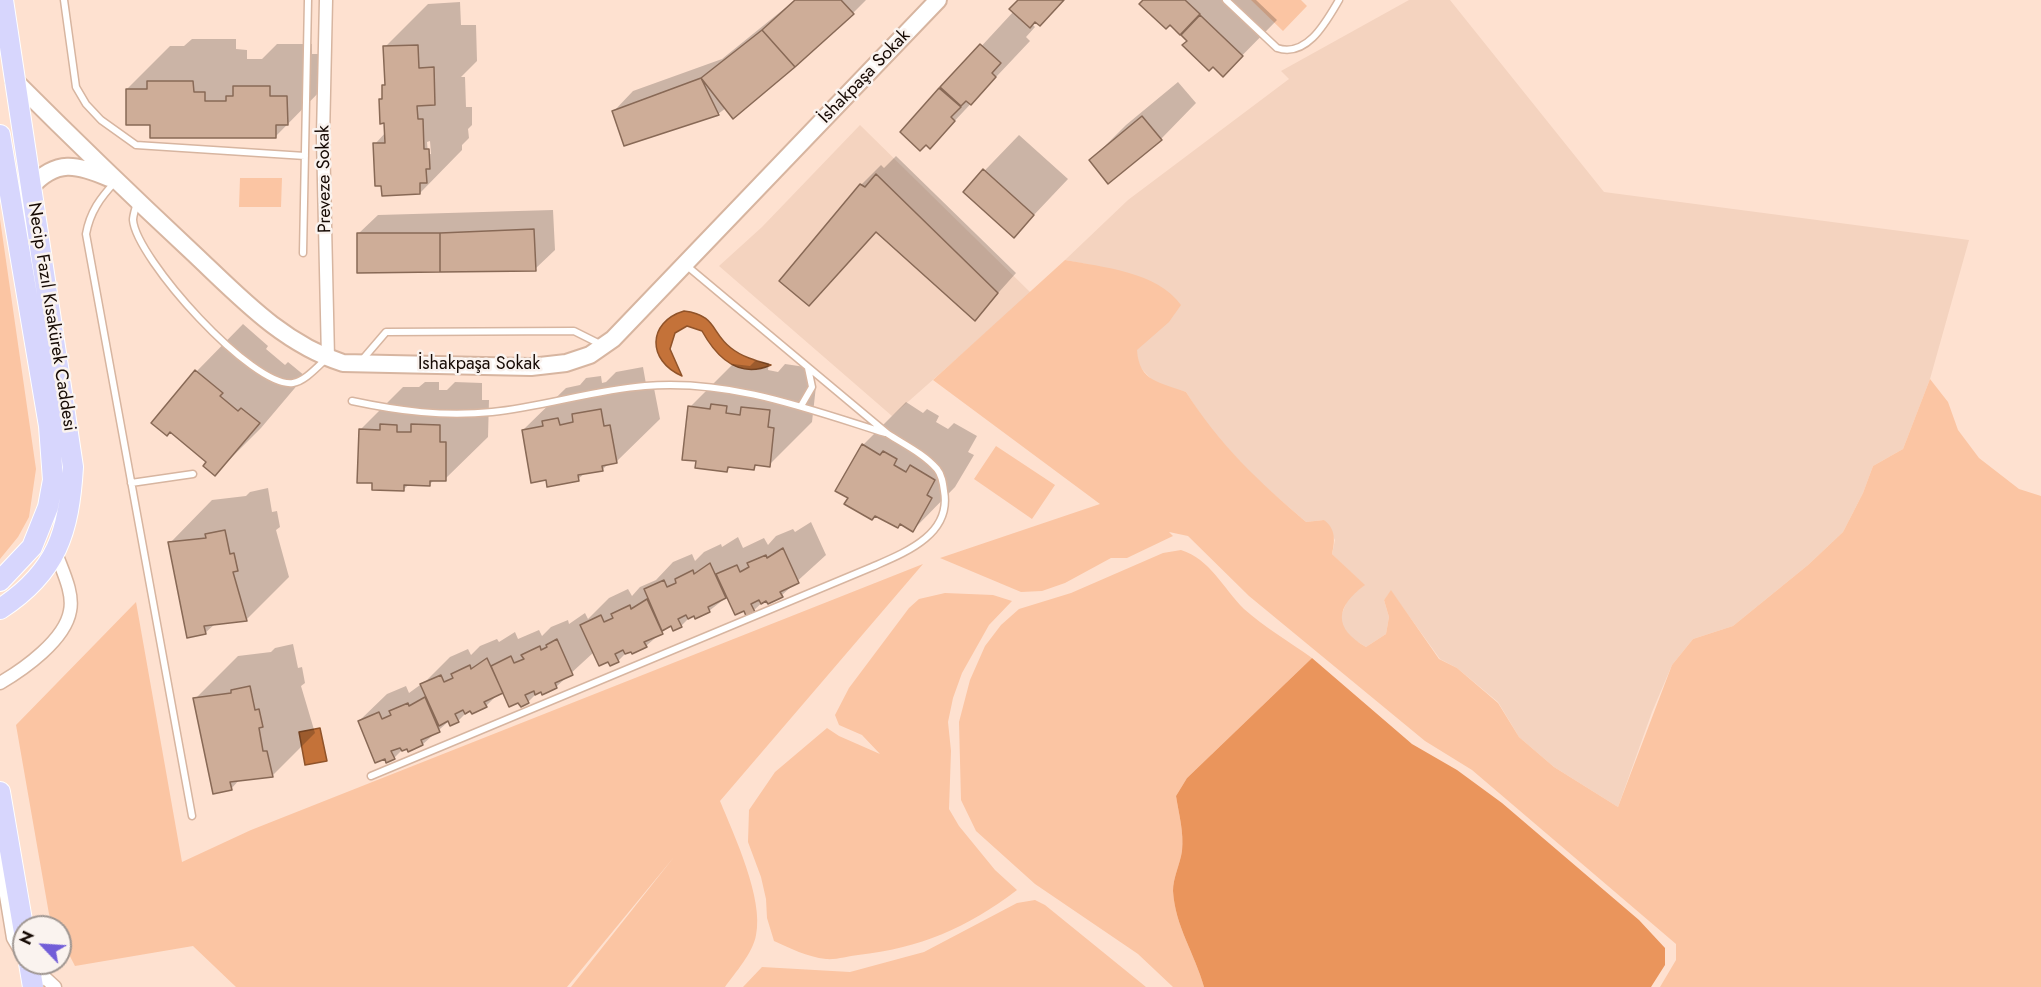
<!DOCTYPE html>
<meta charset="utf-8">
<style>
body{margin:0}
#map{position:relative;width:2041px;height:987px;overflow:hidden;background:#fee1d0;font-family:Jost,sans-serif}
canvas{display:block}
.north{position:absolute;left:12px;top:915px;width:60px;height:60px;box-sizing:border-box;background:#faf3ef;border:2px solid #9f9691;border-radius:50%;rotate:295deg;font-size:16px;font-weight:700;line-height:24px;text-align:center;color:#160a04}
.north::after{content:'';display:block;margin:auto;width:21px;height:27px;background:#725ed8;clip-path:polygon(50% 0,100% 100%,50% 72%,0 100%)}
</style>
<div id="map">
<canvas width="2041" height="987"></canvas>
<div class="north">N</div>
</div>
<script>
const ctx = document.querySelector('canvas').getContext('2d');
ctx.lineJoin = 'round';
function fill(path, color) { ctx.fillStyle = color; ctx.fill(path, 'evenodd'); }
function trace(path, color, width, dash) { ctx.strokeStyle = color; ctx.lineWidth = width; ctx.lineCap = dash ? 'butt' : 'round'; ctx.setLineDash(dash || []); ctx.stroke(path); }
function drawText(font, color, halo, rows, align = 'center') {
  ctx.font = font + ' Jost,sans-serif'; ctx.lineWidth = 5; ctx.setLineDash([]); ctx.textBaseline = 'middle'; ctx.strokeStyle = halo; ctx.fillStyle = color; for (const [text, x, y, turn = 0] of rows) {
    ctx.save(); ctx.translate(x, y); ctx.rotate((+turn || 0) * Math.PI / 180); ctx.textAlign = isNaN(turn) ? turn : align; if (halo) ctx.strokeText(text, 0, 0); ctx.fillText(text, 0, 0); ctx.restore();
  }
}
const built = new Path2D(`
 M1409 0H1450L1604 192 1969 240 1930 379 1903 449 1873 466 1863 493 1843 532 1808 565 1733 626 1693 639 1672 665 1652 712 1618 807 1554 767 1519 737 1498 702 1457 668 1440 659 1391 591 1384 600 1389 617 1386 634 1366 647 1351 638 1341 624V616L1349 596 1364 585 1332 554 1335 540 1324 520 1306 522 1256 479 1209 428 1186 392 1156 384 1138 365 1136 350 1148 339 1146 280 1101 267 1065 260 1128 200 1289 79 1281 71Z
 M860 125 1031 293 892 416 719 266 762 227Z`);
const green = new Path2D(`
 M1251 0H1301L1307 6 1283 31Z
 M240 178H282L281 207H239Z
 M0 219 36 469 29 517 18 537 0 559Z
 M1065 260C1102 267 1158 272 1181 305L1169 322 1137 350C1139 382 1160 382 1186 392 1219 444 1258 481 1306 522L1324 520C1336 529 1335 541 1332 554L1365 585C1335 607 1333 628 1366 647L1386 634 1389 617 1384 600 1391 590 1439 659 1457 668 1498 703 1519 737 1554 767 1618 807 1672 665 1693 639 1733 626 1808 565 1843 532 1863 493 1873 466 1903 449 1930 379 1948 402 1958 430 1979 458 2019 489 2041 496V987H1660L1676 960V944L1472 770 1425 741 1249 596 1188 536 1169 532 1173 536 1127 558H1111L1065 583 1042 591 1021 592 940 558 1100 504 933 380Z
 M996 446 1055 485 1032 519 974 479Z
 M1181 550C1210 559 1223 588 1244 609 1264 627 1290 642 1312 658L1187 778 1176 796C1179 815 1184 832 1182 851 1180 864 1173 878 1173 891 1175 926 1195 954 1204 987H1173L1138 954 1035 884 976 831 961 800 959 722 970 680 985 646 1001 625 1019 609 1071 593 1163 553Z
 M923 564 720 801C734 835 764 899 756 935 753 953 735 973 725 987H571L674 857 567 987H236L193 946 75 966 60 937V927H55L49 914 16 725 136 602 182 862 251 830Z
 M945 593 993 595 1012 601 989 625 962 673 953 698 948 722 951 751 949 809 959 826 995 870 1017 890C967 928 920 948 858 955 848 956 836 960 826 959 807 957 790 948 774 941L767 918 766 899 761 877 748 842 749 810 775 772 827 728 839 736 880 754 862 735 839 725 835 715 849 688 909 608 919 599Z
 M1035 900 1045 905 1146 987H743L762 967 850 972 924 952 1017 903Z`);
const forest = new Path2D(`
 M1312 658 1412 744 1457 770 1502 803 1639 920 1665 948V965L1651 987H1204C1195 954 1175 926 1173 891 1173 878 1180 864 1182 851 1184 832 1179 815 1176 796L1187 778Z`);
const water = new Path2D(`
 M684 311C717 315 711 333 731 348 742 357 757 361 771 365 739 379 717 358 702 331L687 326 675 333 670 349 682 376C647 361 647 322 684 311Z
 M320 728 327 761 305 765 299 732Z`);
const shadow = new Path2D(`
 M795 0H866L853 13 718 114 625 144 614 111 633 91 722 59Z
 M1020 0H1064L1040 24 1036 20 1032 24 1035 27 1026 37 1030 41 930 147 902 132 1014 11Z
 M1145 0H1256L1277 20 1223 75Z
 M460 2 461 25H476L477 61 461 77H465L466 107H472V125L468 129 469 138 462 145V150L420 193 375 144 386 132 381 100 386 82 385 47 428 4ZM430 141 431 154H428L427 142Z
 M192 39H236V49L247 50V59H262L277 44H312V54H330V81L275 137 151 124 127 89 170 46H184Z
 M1178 82 1196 103 1161 139 1091 160 1126 125Z
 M1019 135 1068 179 1014 236 965 191Z
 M896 156 1016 273 975 319 876 231 861 185 881 165 884 168Z
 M553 210 555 250 535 269 358 234 378 215Z
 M243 324 268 346 266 349 285 365 288 362 305 376 261 428 215 474 208 462 170 431 153 423 197 371Z
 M755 361 769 363 768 370 778 372 785 364 812 368 810 385 816 386 812 422 769 465 758 464 753 468 732 466 727 470 690 407 733 364 750 366Z
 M643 367 646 384 653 383 660 419 617 461 609 463 603 469 585 473 578 479 547 478 523 430 566 388 580 385 586 378 601 376 602 383 606 382 616 372Z
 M425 382H439V390H447L455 382 482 383V400H489L488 437 445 479H435L430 484H409L404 489 360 430 403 387H419Z
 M906 402 923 413 927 409 939 416 936 422 948 429 954 423 977 436 968 452 974 455 955 487 913 530 850 498 863 445Z
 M268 488 272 512 277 511 280 527 276 530 289 577 246 620 215 624 205 633 170 543 212 500 246 496 250 492Z
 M811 522 826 555 782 595 764 601 754 610 745 609 728 596 709 611 691 616 681 626H669L646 646 628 651 618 661 609 660 594 652 556 687 538 692 528 702 504 691 497 695 486 706 468 711 458 721H449L423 744 403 749 394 758 359 721 387 694 406 686 409 693 427 680 450 657 468 649 471 655 480 646 497 639 499 642 515 632 518 639 539 630 542 636 551 627 568 620 569 624 585 613 588 619 609 598 628 589 632 596 640 587 656 580 673 562 692 554 695 561 704 552 721 544 722 547 738 537 743 548 764 538 768 545 776 536 793 529 795 532Z
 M293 644 298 668 302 667 305 683 301 686 315 733 272 776 240 779 231 789 195 699 238 656 271 652 275 648Z`);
const building = new Path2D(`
 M795 0H841L854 14 795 67 762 30Z
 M1018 0H1064L1040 26 1035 22 1030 28 1009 9Z
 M1143 0H1185L1200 14 1180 35 1170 25 1166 29 1139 4Z
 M1200 15 1243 56 1223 77 1213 67 1209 71 1182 45 1187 41 1181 35Z
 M762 30 795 67 733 119 701 78Z
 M980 44 1001 63 992 73 996 77 971 105 966 101 961 106 940 87Z
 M418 45 419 68 434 67 435 105 417 106 418 119H423L424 149H429L430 169H426L427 183H420V194L382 196 381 186H375L373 143H385L384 123 380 124 379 99H382V85H385L383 46Z
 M701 78 719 115 624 146 612 111Z
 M147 81H193L194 92H205V101H226V96H233V86H270V96H287L288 125H276V138H150V125H126V89H147Z
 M939 88 961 107 951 117 955 121 930 149 926 145 920 151 900 132Z
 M1142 116 1162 140 1108 184 1089 160Z
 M983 169 1034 215 1014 238 963 192Z
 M876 174 998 293 975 321 876 232 809 306 779 281 860 184 865 187Z
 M534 229 536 271 440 272V233Z
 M357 233H440V272L357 273Z
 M195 370 223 393 220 396 238 411 241 408 260 423 215 476 203 466 206 462 170 432 167 436 151 423Z
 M711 404 727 406 726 413 740 415 741 407 770 410 768 427 774 428 770 467 755 465 754 470 728 467 727 472 695 468 696 461 682 460 688 406 710 409Z
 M601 409 604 426 610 425 617 463 602 466 603 471 578 475 579 481 547 487 546 480 531 483 522 430 543 426 542 421 558 418 560 425 573 422 572 414Z
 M380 424 397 425V432H411V424L440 425V442H446V481H430V486L404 485V491L372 490V483H357L359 429 380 430Z
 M862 444 880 455 883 451 897 459 894 465 906 472 910 465 935 480 927 495 932 498 913 532 900 524 898 528 875 516 872 520 844 504 848 498 835 491Z
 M225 530 230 554 234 553 238 571 233 572 247 621 204 626 206 634 187 638 168 542 206 538 205 534Z
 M783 548 799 583 780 592 783 597 768 604 766 601 761 604 759 600 751 604 755 612 746 616 744 611 735 615 716 574 737 565 740 572 749 567 747 563 766 555 767 558Z
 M710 563 726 598 708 607 710 612 695 619 694 616 688 619 686 615 678 619 682 627 673 631 671 626 662 631 644 589 664 580 667 587 676 583 675 579 693 570 694 574Z
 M647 599 663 634 644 642 647 647 632 654 631 652 625 654 623 650 615 654 619 662 610 666 608 662 599 666 580 625 601 615 604 622 613 618 611 614 630 605 631 609Z
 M557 639 573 675 555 683 557 688 542 695 541 692 535 695 534 691 525 695 529 703 521 707 518 703 509 707 491 666 511 656 514 663 524 659 521 655 540 646 541 650 547 647 546 645Z
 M487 658 503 693 484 702 487 707 472 714 470 711 465 714 463 710 455 714 459 722 450 726 448 721 439 726 420 684 441 675 444 682 453 678 451 674 470 665 471 669Z
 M250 686 255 710 259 709 263 727 259 728 263 751H267L273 777 230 782 232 790 213 794 193 698 231 693V690Z
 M425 697 440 732 421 740 423 745 408 752 407 749 402 751 400 748 391 751 395 759 386 763 385 759 375 763 358 721 379 712 382 719 391 715 389 711 408 703 409 706Z`);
const lane = new Path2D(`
 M64 0 76 87 86 104 101 120 136 145 305 156
 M1226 0 1277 48C1307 58 1326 22 1339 0
 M116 181C100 198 90 212 86 234L192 816
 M137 202C136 207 133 215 133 220 136 258 253 389 293 383 305 381 317 367 326 359
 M303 253 308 0
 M362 360 386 332 574 331 600 344
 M352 401C399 411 444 417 492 412 543 407 593 390 645 386 729 379 806 408 885 433
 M801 406 812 387 808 368
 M131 483 193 474
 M371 776 872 567C904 553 952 535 944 491 943 483 942 475 937 469 924 454 905 445 888 434L687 266`);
const street = new Path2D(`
 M326 0 323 137 328 358
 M0 683C24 669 65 640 70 611 74 593 62 570 56 553
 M0 859 13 938 24 957
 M29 963 55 987`);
const secondary = new Path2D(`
 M14 80C72 138 131 195 191 251 238 295 281 343 343 363L531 367 566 363 590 355 613 339 938 0
 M31 187C56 159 77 164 109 178`);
const primary = new Path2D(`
 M0 135 49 426 53 480 48 507 32 547 0 581
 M0 609C57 572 69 532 73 467L3 0
 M0 792 24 932`);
const primaryBridge = new Path2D(`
 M29 963 33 987`);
const streetNames = [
 ["İshakpaşa Sokak",865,77,-46],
 ["Preveze Sokak",325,179,-91],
 ["Necip Fazıl Kısakürek Caddesi",51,317,81],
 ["İshakpaşa Sokak",479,365]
];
fill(built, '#f4d3bf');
fill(green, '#fbc5a3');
fill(forest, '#ea955c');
fill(water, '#c47239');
trace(water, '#905329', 1.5);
fill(shadow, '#0003');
fill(building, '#cead98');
trace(building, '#886956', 1.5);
trace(lane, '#d7b5a0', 9);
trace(street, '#d7b5a0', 15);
trace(secondary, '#d7b5a0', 20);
trace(primary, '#fff', 22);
trace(lane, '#fff', 6);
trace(street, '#fff', 12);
trace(secondary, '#fff', 16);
trace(primary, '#d7d6fd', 20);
trace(primaryBridge, '#fff', 22, []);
trace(primaryBridge, '#d7d6fd', 20);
drawText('18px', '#160a04', '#faf3ef', streetNames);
</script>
